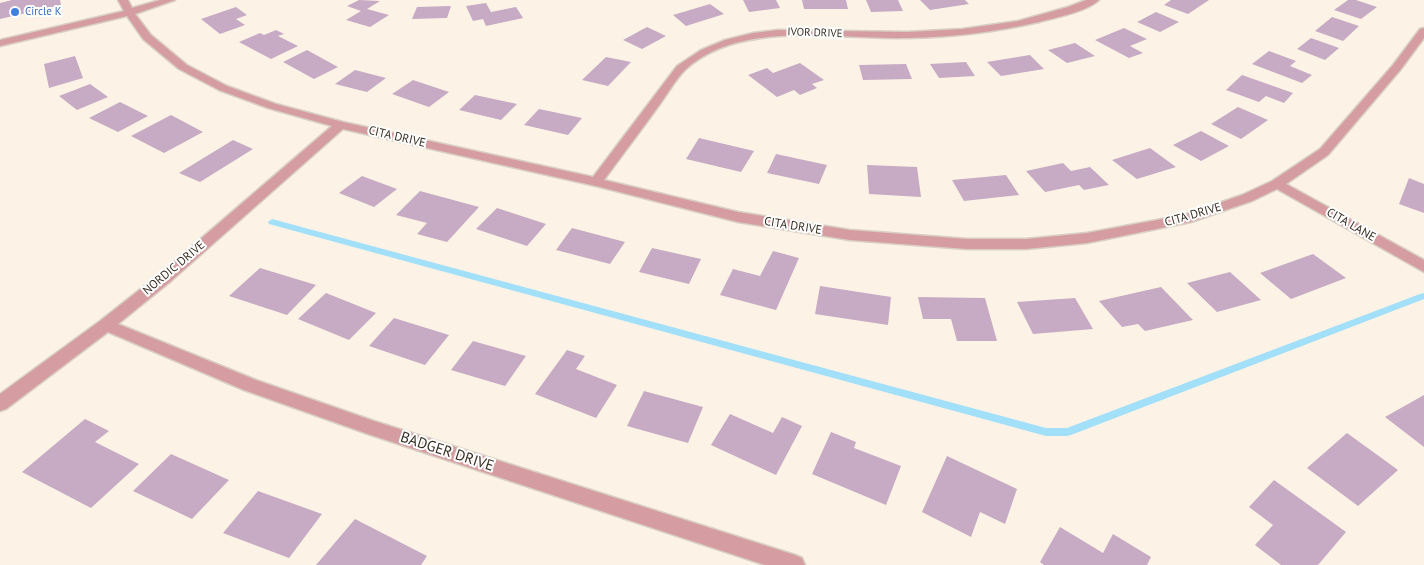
<!DOCTYPE html>
<html>
<head>
<meta charset="utf-8">
<style>
	body { margin:0 }
	canvas { display:block; background:#fcf3e6 }
</style>
</head>
<body>
<canvas width="1424" height="565"></canvas>
<script>
const c = document.querySelector('canvas').getContext('2d');
c.lineJoin = 'round';
function fillPath(path, color) {
  c.fillStyle = color;
  c.fill(path, 'evenodd');
}
function trace(path, color, width, dash) {
  c.strokeStyle = color;
  c.lineWidth = width;
  c.lineCap = dash ? 'butt' : 'round';
  c.setLineDash(dash || []);
  c.stroke(path);
}
function label(font, color, halo, rows, align = 'center') {
  c.font = font + ' "PT Sans",sans-serif';
  c.lineWidth = 4;
  c.setLineDash([]);
  c.textBaseline = 'middle';
  c.strokeStyle = halo;
  c.fillStyle = color;
  for (const [text, x, y, turn = 0] of rows) {
    c.save();
    c.translate(x, y);
    c.rotate((+turn || 0) * Math.PI / 180);
    c.textAlign = isNaN(turn) ? turn : align;
    if (halo) c.strokeText(text, 0, 0);
    c.fillText(text, 0, 0);
    c.restore();
  }
}
fillPath(new Path2D(`
	M272 219 1046 428H1067L1420 294 1424 293V299L1071 435 1067 436H1046L269 224 268 222Z`), '#a2dff9');
fillPath(new Path2D(`
	M12 0H60L61 5 0 19V3Z
	M359 0 380 1 367 9 389 15 370 27 346 20 361 11 347 6Z
	M743 0H776L780 8 749 12Z
	M802 0H846L848 9H804Z
	M866 0H898L903 11 871 12Z
	M920 0H965L969 4 930 10Z
	M1171 0H1209L1188 14 1164 5Z
	M1348 0H1356L1377 7 1361 19 1334 10Z
	M486 3 491 12 516 7 523 18 486 26 483 19 473 21 466 6Z
	M710 4 724 14 686 26 673 15Z
	M451 6 447 18 412 19 417 7Z
	M236 7 247 15 236 19 245 25 220 34 201 19Z
	M1156 12 1179 22 1160 32 1137 22Z
	M1332 17 1359 26 1343 41 1315 31Z
	M647 27 666 36 642 49 623 40Z
	M1124 28 1147 39 1130 46 1143 53 1129 58 1095 40Z
	M276 30 284 34 278 36 298 46 271 59 239 42 260 33 264 35Z
	M1311 38 1339 48 1325 60 1297 49Z
	M1075 43 1095 56 1067 63 1048 50Z
	M307 50 338 67 314 79 283 62Z
	M1269 51 1296 61 1290 66 1312 75 1302 83 1252 64Z
	M1030 55 1044 69 1001 76 987 62Z
	M75 56 83 78 49 88 44 64Z
	M606 57 631 62 608 86 582 80Z
	M966 62 975 76 939 78 930 64Z
	M800 63 824 80 812 84 817 88 800 95 794 90 777 97 748 75 767 68 773 73Z
	M906 64 912 79 863 80 859 65Z
	M355 70 386 78 367 92 335 84Z
	M1242 75 1293 93 1284 103 1266 96 1259 102 1226 90Z
	M413 80 449 92 429 107 392 94Z
	M90 84 108 97 77 110 59 96Z
	M475 95 517 104 501 120 459 110Z
	M120 102 148 116 118 132 89 118Z
	M1238 107 1268 120 1241 139 1211 124Z
	M539 109 582 118 568 135 524 125Z
	M171 115 203 132 164 153 131 136Z
	M1201 131 1229 146 1201 161 1173 145Z
	M699 138 754 151 741 172 686 159Z
	M233 140 253 149 200 182 179 173Z
	M1150 148 1176 167 1137 179 1112 160Z
	M776 154 827 165 819 184 767 173Z
	M1063 163 1071 171 1090 167 1109 185 1084 190 1079 185 1045 192 1026 171Z
	M867 165 917 167 921 197 869 194Z
	M1006 175 1019 195 964 201 952 180Z
	M362 176 397 189 374 207 339 193Z
	M1409 178 1424 184V213L1399 204Z
	M420 191 479 207 447 242 417 234 427 223 396 215Z
	M497 208 546 224 527 246 476 229Z
	M572 228 625 242 610 264 556 250Z
	M652 248 701 259 689 284 639 272Z
	M773 251 799 258 776 310 720 295 733 269 760 276Z
	M1313 254 1346 278 1291 299 1260 273Z
	M260 268 316 285 287 315 229 296Z
	M1230 272 1261 300 1217 312 1187 283Z
	M820 286 891 297 888 325 815 314Z
	M1161 287 1193 320 1145 331 1138 324 1122 327 1099 301Z
	M326 293 376 313 349 340 298 319Z
	M918 297 985 298 997 341H957L951 319H923Z
	M1075 298 1093 329 1033 334 1017 302Z
	M394 318 449 335 425 365 369 346Z
	M473 341 526 356 505 386 451 370Z
	M567 350 585 356 576 369 617 385 596 418 535 394Z
	M644 391 703 407 688 443 627 426Z
	M1424 395V447L1385 417Z
	M730 414 773 433 782 417 802 426 776 475 711 445Z
	M85 419 109 431 95 442 139 464 91 508 22 472Z
	M831 432 856 442 854 448 901 466 886 505 812 474Z
	M1347 433 1398 470 1358 506 1307 468Z
	M171 454 229 480 192 519 133 491Z
	M947 456 1017 489 1005 524 980 512 971 537 922 512Z
	M1274 480 1346 532 1318 565H1281L1255 545 1273 525 1249 507Z
	M258 491 322 514 289 558 223 533Z
	M355 519 427 556 421 565H316Z
	M1060 527 1103 553 1113 534 1151 557 1147 565H1044L1040 562Z`), '#c7aac3');
const minor = new Path2D(`
	M118 0H128L132 8 160 0H175L135 14 151 35 187 65 227 86 276 104 343 122 593 177 677 66 701 50 725 40 753 33 778 30 907 32 962 29 1018 21 1068 7 1086 0H1099C1088 11 1055 18 1039 22 996 32 952 37 908 38 839 40 740 19 685 70 676 79 668 93 660 104 642 129 623 154 604 180L738 212 850 230 967 239H1026L1087 233 1184 215 1242 195 1272 181 1320 149 1393 65 1420 29 1424 28V38L1401 69 1328 155 1286 184 1424 260V272L1277 189 1252 201 1191 222 1087 243 1026 249H967L850 240 738 222 596 186 343 129 171 281 118 324 256 380 374 421 795 555 802 558 805 565H765L368 434 244 390 108 332 6 409 0 411V394L100 321 161 273 332 126 268 108 219 90 179 69 143 39 127 16 0 46V40L124 11Z`);
trace(minor, '#d9d0c3', 3);
fillPath(minor, '#d59da2');
for (const [x, y, r, color] of [
	[15,12,5,"#3f7fe0"]
]) {
  const dot = new Path2D();
  dot.arc(x, y, r, 0, 2 * Math.PI);
  c.fillStyle = color;
  c.fill(dot);
  trace(dot, '#fff', 2);
}
label('11px', '#366cbe', '#fff', [
	["Circle K",25,12]
], 'left');
label('11px', '#382f23', '#fff', [
	["IVOR DRIVE",815,33,2]
]);
label('12px', '#382f23', '#fff', [
	["CITA DRIVE",397,137,13],
	["CITA DRIVE",1193,215,-16],
	["CITA LANE",1351,225,30],
	["CITA DRIVE",793,226,9],
	["NORDIC DRIVE",174,268,-40]
]);
label('15px', '#382f23', '#fff', [
	["BADGER DRIVE",447,452,18]
]);
</script>
</body>
</html>
